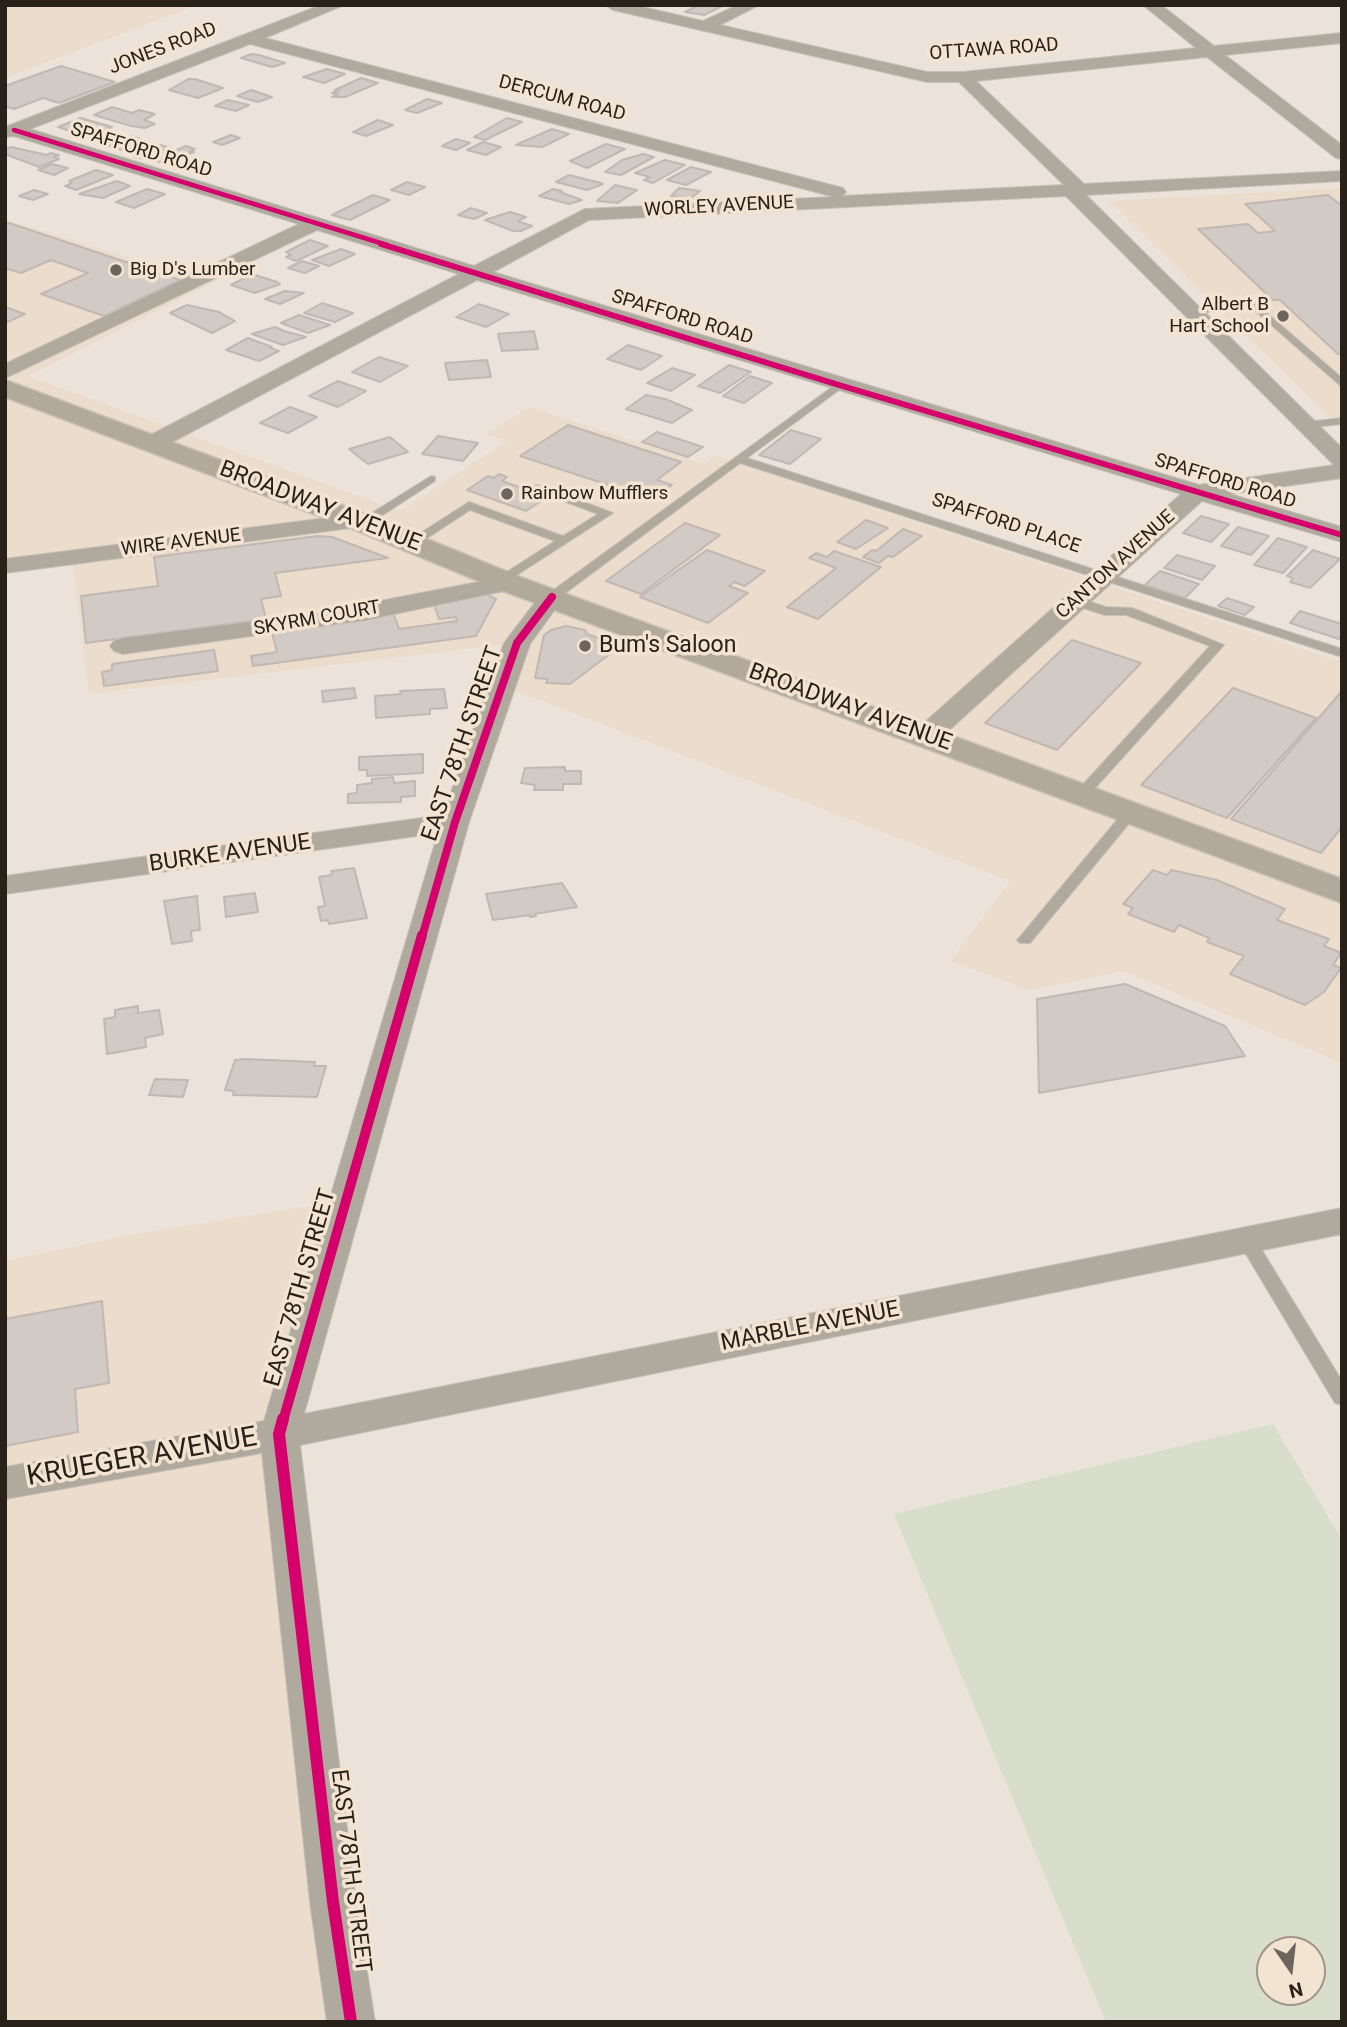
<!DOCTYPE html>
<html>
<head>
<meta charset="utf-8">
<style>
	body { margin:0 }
	#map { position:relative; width:1347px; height:2027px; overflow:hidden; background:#ebe3da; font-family:Roboto,sans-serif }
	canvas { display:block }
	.frame { position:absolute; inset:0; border:7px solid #27211a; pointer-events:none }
	.north { position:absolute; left:1256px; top:1936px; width:70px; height:70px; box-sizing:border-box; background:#f3e4d2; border:2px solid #a19688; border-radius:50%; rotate:166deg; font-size:19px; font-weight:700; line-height:28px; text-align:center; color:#27211a }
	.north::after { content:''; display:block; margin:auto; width:24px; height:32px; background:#6c655d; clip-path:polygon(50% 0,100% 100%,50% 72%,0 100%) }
</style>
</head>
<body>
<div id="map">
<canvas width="1347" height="2027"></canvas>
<div class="frame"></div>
<div class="north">N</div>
</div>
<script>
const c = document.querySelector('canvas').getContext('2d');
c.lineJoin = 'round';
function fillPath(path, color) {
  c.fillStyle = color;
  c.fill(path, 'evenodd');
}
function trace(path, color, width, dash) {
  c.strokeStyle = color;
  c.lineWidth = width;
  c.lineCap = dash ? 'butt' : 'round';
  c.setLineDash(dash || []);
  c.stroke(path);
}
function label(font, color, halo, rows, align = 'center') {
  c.font = font + ' Roboto,sans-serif';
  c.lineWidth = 7;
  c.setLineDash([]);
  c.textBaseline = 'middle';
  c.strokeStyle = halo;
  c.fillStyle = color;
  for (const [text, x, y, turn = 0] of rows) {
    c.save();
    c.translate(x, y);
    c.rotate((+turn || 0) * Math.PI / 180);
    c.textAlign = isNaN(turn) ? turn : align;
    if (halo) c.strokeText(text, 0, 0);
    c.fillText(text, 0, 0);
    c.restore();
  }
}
fillPath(new Path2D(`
	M5 5H197L5 78Z
	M1342 188V430L1109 201Z
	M5 219 185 275 194 272 219 280 28 376 400 511 507 441 487 434 529 407 705 464 715 456 1342 662V1063L1123 971 1029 990 951 961 1010 881 503 686 517 643 89 694 72 558 5 566Z
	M346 1200 279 1434 361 2022H5V1261L125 1236Z`), '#ebdccb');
fillPath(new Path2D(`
	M1273 1424 1342 1540V2022H1106L894 1514ZM1270 1950H1312V1992H1270Z`), '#d8decb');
const building = new Path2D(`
	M699 5H717L722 6 704 15 685 12Z
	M251 54 259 55 285 63 272 67 241 58Z
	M61 66 115 82 59 103 43 98 14 109 5 106V86Z
	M327 69 345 74 324 83 303 77Z
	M361 78 378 83 345 97H332L338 94 332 93 339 90H335Z
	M188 79H195L223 88 198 98 169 90Z
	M251 90 272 97 258 102 237 96Z
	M427 99 442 103 417 113 405 110Z
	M228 100 249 105 236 111 215 106Z
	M112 107 132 113 139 110 155 114 144 120 155 124 145 128 131 126 94 115Z
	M81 118 112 127 90 137 58 127Z
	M507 118 522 122 485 140 474 137Z
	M378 120 393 125 366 136 353 132Z
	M552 129 569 134 542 147 516 145Z
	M231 135 240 138 222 145 213 142Z
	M132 136 143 140 130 146 135 147 126 151 108 146Z
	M456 139 470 143 456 150 442 146Z
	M483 142 501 147 486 155 467 150Z
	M606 144 625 149 587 168 570 161Z
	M160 145 173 149 166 152 170 153 186 146 195 149 190 151 194 152 166 163 134 157Z
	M11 147 47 155 51 153 59 155 54 157 59 159 39 167 5 154V149Z
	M643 154 654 157 621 175 605 172 622 160Z
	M665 160 685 165 653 183 644 180 650 177 635 173Z
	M52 164 68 168 54 175 38 170Z
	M691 167 711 172 686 185 667 180Z
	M96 170 113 175 76 190 65 186 72 183 69 181Z
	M569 175 601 183 603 184 587 190 556 182Z
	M117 181 130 186 103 198 79 194Z
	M407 182 425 187 409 195 391 190Z
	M615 185 637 190 618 203 597 201Z
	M679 188 700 191 690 199 671 196Z
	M147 189 165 194 134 208 116 202Z
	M553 189 562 191 560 192 582 200 569 204 539 196Z
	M34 190 48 194 33 200 19 196Z
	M373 195 390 200 350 220 332 215Z
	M1328 195 1342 206V354H1338L1280 300H1273L1198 229 1248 224 1258 233 1275 231 1245 204Z
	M471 208 487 213 474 219 458 215Z
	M510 212 526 217 518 221 532 226 521 231H513L485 220Z
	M9 223 180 280 104 316 41 294 88 273 51 260 21 273 5 268V224Z
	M310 240 328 246 296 261 286 257 291 255 286 252Z
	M341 249 355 254 329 266 312 260Z
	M302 261 319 266 305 273 288 268Z
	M252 274 277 282 280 284 255 293 231 285Z
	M285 291 304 293 280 304 265 299Z
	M322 303 353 313 335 322 304 313Z
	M479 304 509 314 486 327 456 317Z
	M187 305 219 312 235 321 212 333 170 313Z
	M5 307 25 314 5 323Z
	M299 315 330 325 308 333 281 323Z
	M275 327 284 331 306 337 283 345 252 334Z
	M534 331 538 349 502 351 498 334Z
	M248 338 272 347 270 348 279 351 259 361 226 350Z
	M628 345 662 356 641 370 607 359Z
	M379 357 408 366 380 382 352 372Z
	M487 360 491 377 449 380 445 363Z
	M729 365 751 372 720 393 698 386Z
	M672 368 695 375 671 391 647 383Z
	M750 376 772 383 744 403 723 396Z
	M338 381 366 391 338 407 309 396Z
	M646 395 665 399 692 410 672 423 626 409Z
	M290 407 317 417 288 433 260 423Z
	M568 425 681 462 657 480 672 485 651 499 520 456Z
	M791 430 821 439 790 464 759 455Z
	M657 432 703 447 688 457 642 442Z
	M438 436 478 443 463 461 422 454Z
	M390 437 408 452 368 464 349 449Z
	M499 474 507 477 502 481 547 497 526 511 467 490 488 476 494 478Z
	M1201 516 1229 524 1211 542 1183 533Z
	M866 520 888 528 856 549 837 542Z
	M685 523 720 535 641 594 606 581Z
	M1238 527 1269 536 1251 555 1221 546Z
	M903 529 922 536 893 557 888 556 879 563 863 557 872 550 876 551Z
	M318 536 332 537 388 558 275 573 281 596 261 599 266 619 86 643 81 596 158 586 154 557Z
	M1278 538 1307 547 1283 573 1254 565Z
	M707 550 765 571 745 586 734 582 729 586 748 593 708 623 640 597Z
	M1313 550 1340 559 1310 588 1290 582 1293 578 1287 576Z
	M834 551 881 567 818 619 787 607 836 568 809 558 816 553 827 557Z
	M1177 555 1215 566 1202 580 1164 568Z
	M1160 571 1199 584 1185 598 1145 585Z
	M486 594 496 599 476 636 253 666 251 656 277 652 271 629 393 612 399 629 457 621 456 617 439 619 433 601Z
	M1227 598 1254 607 1245 615 1218 606Z
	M1300 611 1342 624V640L1290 623Z
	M566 626 585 630 587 634 601 639 609 638 619 647 570 684 546 683 548 679 535 678 544 635 551 630Z
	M1072 640 1141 663 1057 750 985 723Z
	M214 650 218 671 104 686 102 672 112 670V664Z
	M354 688 356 698 323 702 322 691Z
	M1233 688 1316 718 1227 818 1141 785Z
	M444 689 447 708 430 709V714L376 718 375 696 401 694 400 691Z
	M1342 691V827L1321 853 1231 819Z
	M423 754V773L367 776V770H359V757Z
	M565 767V771H581V784H563V790H534L535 785 521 783 525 768Z
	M393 777 394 783 415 781V796L401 797V802L348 803V794L357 793V785L372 783V779Z
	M354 868 367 918 329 924 328 920 321 921 318 907 325 906 319 877 332 875 331 871Z
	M1153 870 1167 875 1171 870 1217 880 1285 909 1277 920 1329 939 1324 946 1341 953 1333 965 1341 968 1324 992 1305 1005 1230 974 1244 956 1207 942 1209 938 1179 925 1174 932 1128 914 1133 908 1123 904Z
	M562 883 577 907 535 914 536 916 530 917V915L493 920 486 894Z
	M255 893 258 912 226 917 224 897Z
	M197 896 200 930 191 931 192 941 172 944 164 901Z
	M1125 984 1225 1026 1245 1056 1039 1093 1037 999Z
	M138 1006V1013L159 1010 163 1034 145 1038 146 1047 107 1054 104 1019 115 1017V1010Z
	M245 1059 315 1062 314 1066H326L317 1097 233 1095 234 1091 225 1090 235 1060Z
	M155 1079 188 1080 183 1097 149 1095Z
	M102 1301 109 1383 75 1389 78 1432 5 1446V1319Z`);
fillPath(building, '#d2cac5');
trace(building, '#c1b8b4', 2);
const lane = new Path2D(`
	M1254 302 1342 378V387L1252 308 1189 314 1184 311 1189 308Z
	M839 382 844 385 843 387 747 458 1342 649V657L740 463 556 600H548V594Z
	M1342 418V424L1306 428 1300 425 1306 422Z
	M431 476 435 477V481L366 526H358L356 523Z
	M538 485 613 513 503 584 497 580 499 577 555 541 470 510 415 546 411 547 405 543 469 502 563 536 598 514 534 490V486Z
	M1075 597 1106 607 1132 608 1224 645 1087 797H1077L1075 794 1077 791 1210 646 1126 615H1105L1071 604 1069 601Z
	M1131 808 1138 812 1136 815 1030 943H1020L1017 940 1020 937 1126 809Z
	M1246 1232 1252 1234 1342 1381V1405L1335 1403 1237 1239 1240 1234Z`);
const street = new Path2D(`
	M321 5H344L265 38 843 188 846 192 842 196 1064 185 959 82H927L613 10 605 5H634L703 21 738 5H759L720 25 927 72H963L1196 48 1143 5H1161L1214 46 1342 33V43L1225 55 1342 145V159L1336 158 1207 57 976 81 1084 184 1342 171V181L1086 195 1342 448V478L1230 494 1342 527V542L1202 501 936 742H916L912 736 916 730 1181 494 477 280 161 448H145L142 443 145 438 459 274 317 230 5 378V364L299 224 14 136 5 137V127ZM250 44 831 196 833 197 585 209 474 266 30 129ZM1066 196 1334 465 1199 485 493 272 589 220Z
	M358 514 366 516 370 521 366 526 5 573V559Z
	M509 576 518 578 521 583 518 588 366 620 123 654 114 651 110 646 114 641 123 638 318 613Z
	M552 590 561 592 564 597 530 644 469 822 304 1414 1342 1208V1234L300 1445 356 1902 375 2022H327L310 1902 262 1453 5 1499V1467L264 1421 438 833 5 894V876L443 815 504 643 543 592Z`);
const primary = new Path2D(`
	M5 380 368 515 520 577 1342 879V903L498 589 348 527 5 397Z`);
trace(lane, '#c6c0b9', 2);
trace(street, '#c6c0b9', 2);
trace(primary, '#c6c0b9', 3);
fillPath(lane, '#afa99e');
fillPath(street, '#afa99e');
fillPath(primary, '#b1a99a');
trace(new Path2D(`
	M14 130 387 245`), '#d6006c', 4.5);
trace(new Path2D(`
	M381 244 839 385 1342 535`), '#d6006c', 6);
trace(new Path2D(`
	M422 937 455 822 517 643 552 597`), '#d6006c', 8);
trace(new Path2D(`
	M283 1421 422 935`), '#d6006c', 10);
trace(new Path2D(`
	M283 1419 279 1434 333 1902 351 2022`), '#d6006c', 12);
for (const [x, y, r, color] of [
	[116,270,7,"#6c655d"],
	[1283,316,7,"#6c655d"],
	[507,494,7,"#6c655d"],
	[585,646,7,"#6c655d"]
]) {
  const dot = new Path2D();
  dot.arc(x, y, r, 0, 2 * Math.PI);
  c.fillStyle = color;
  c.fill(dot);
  trace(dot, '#f3e4d2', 2.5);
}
label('19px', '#27211a', '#f3e4d2', [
	["JONES ROAD",163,49,-21],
	["OTTAWA ROAD",994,50,-4],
	["DERCUM ROAD",562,99,15],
	["SPAFFORD ROAD",141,151,17],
	["WORLEY AVENUE",719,207,-3],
	["SPAFFORD ROAD",682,318,17],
	["SPAFFORD ROAD",1225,482,17],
	["SPAFFORD PLACE",1006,524,18],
	["WIRE AVENUE",181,543,-7],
	["CANTON AVENUE",1116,565,-42],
	["SKYRM COURT",317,619,-10]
]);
label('19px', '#27211a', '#f3e4d2', [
	["Big D's Lumber",130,270],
	["Albert B",1269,305,"right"],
	["Hart School",1269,327,"right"],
	["Rainbow Mufflers",521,494]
], 'left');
label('23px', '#27211a', '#f3e4d2', [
	["BROADWAY AVENUE",320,507,21],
	["BROADWAY AVENUE",850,708,20],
	["EAST 78TH STREET",463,744,-71],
	["BURKE AVENUE",230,854,-8],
	["EAST 78TH STREET",301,1288,-74],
	["MARBLE AVENUE",810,1327,-11],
	["EAST 78TH STREET",350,1871,83]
]);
label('23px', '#27211a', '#f3e4d2', [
	["Bum's Saloon",599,646]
], 'left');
label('28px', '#27211a', '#f3e4d2', [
	["KRUEGER AVENUE",142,1458,-10]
]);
</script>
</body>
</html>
